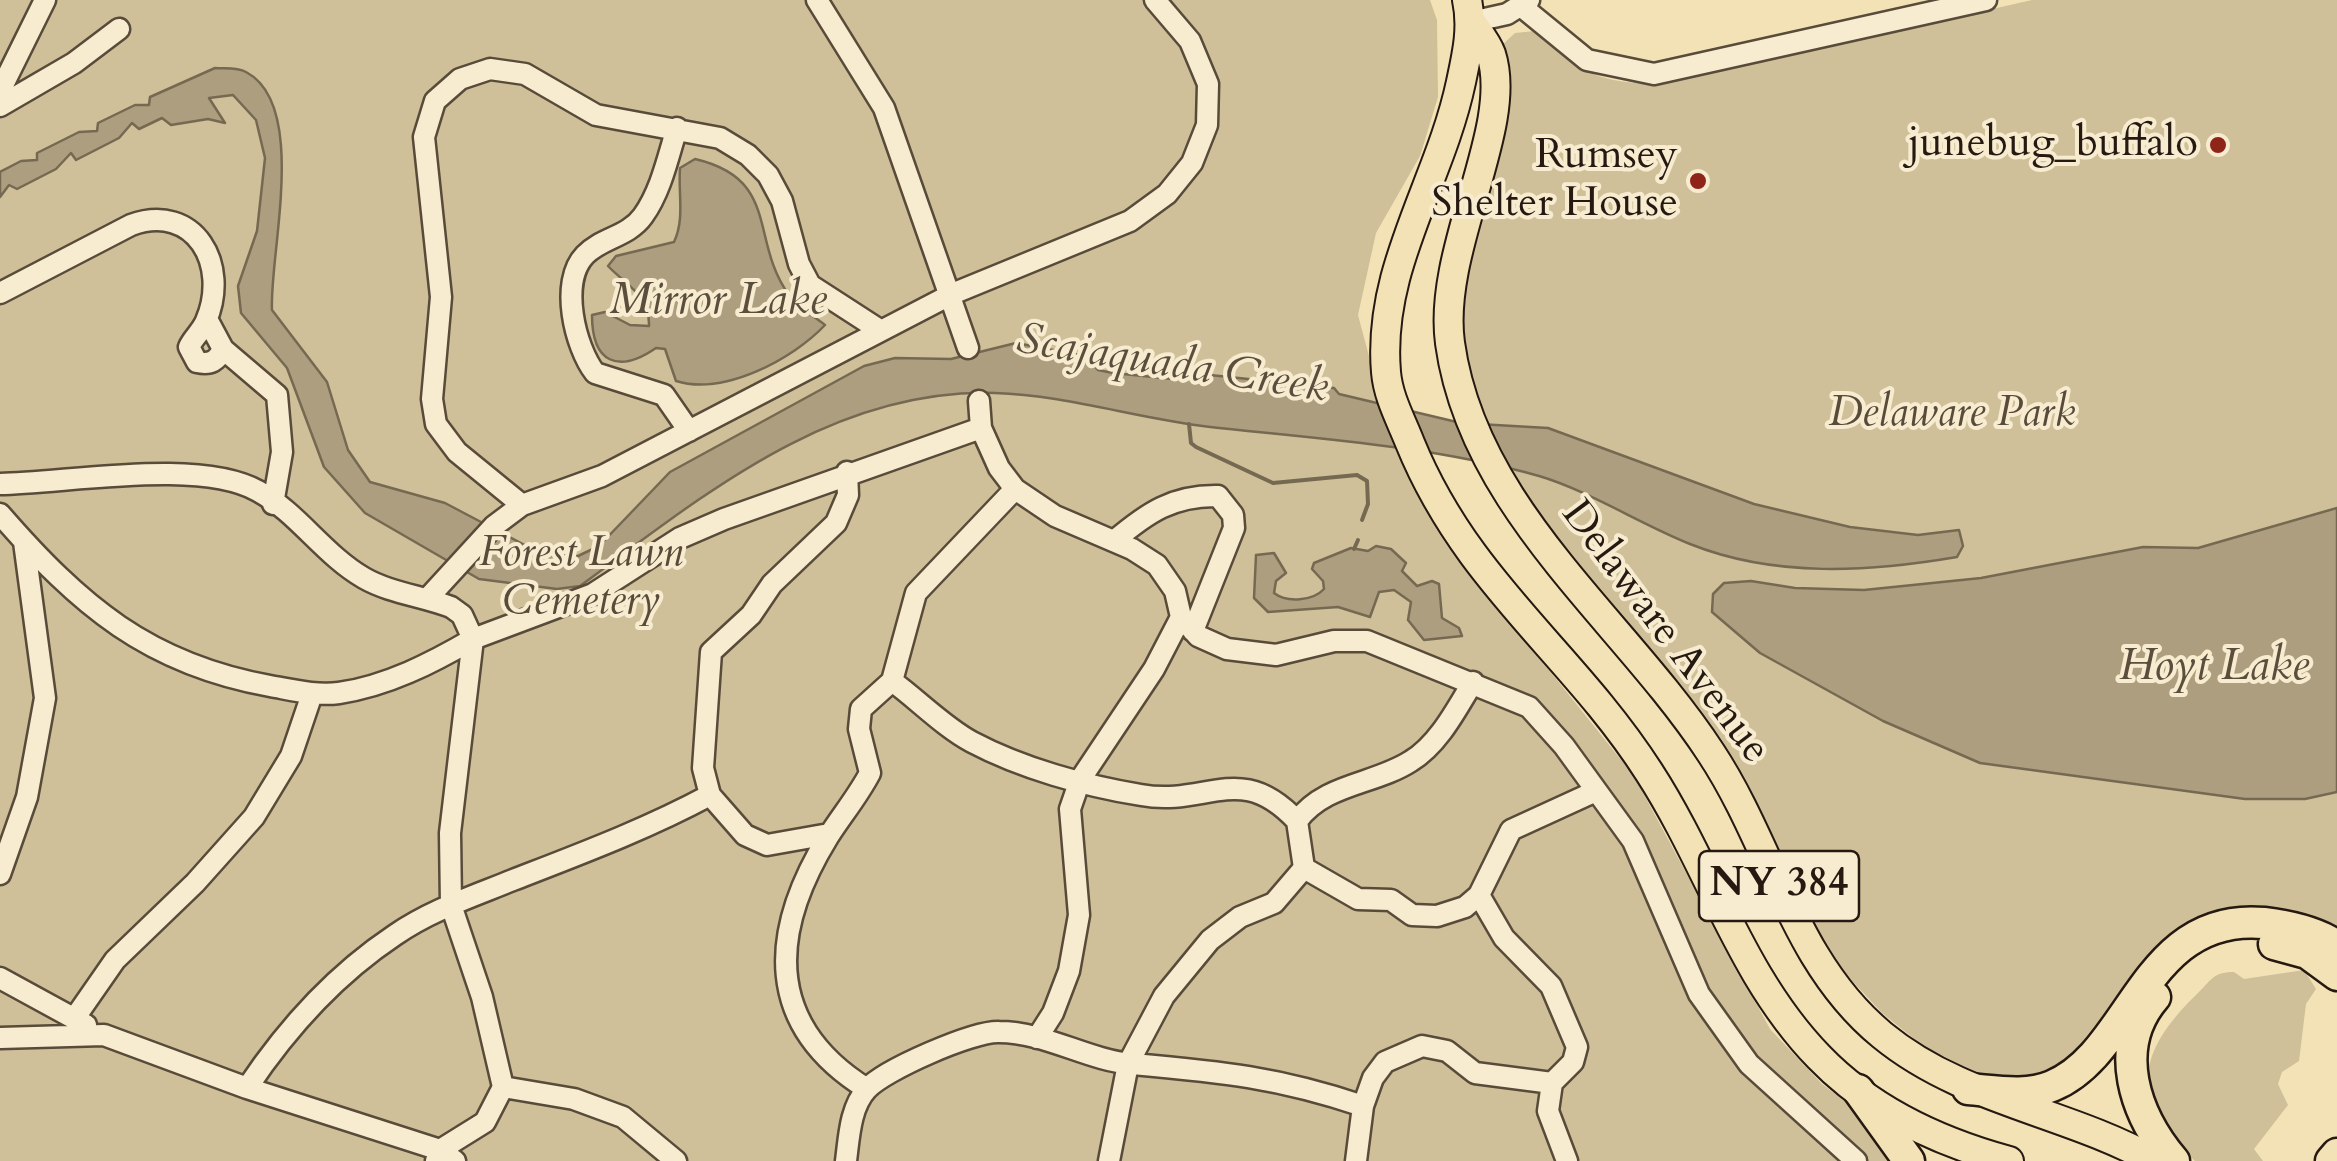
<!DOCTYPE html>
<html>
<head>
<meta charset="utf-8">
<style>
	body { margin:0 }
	canvas { display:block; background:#f2e2b6 }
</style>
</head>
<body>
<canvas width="2337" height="1161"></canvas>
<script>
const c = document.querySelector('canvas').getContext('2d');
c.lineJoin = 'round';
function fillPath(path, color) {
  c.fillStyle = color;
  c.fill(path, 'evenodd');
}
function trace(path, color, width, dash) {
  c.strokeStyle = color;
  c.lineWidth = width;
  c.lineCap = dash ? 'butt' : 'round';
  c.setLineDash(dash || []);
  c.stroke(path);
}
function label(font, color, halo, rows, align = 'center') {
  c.font = font + ' Cardo,serif';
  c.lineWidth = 8;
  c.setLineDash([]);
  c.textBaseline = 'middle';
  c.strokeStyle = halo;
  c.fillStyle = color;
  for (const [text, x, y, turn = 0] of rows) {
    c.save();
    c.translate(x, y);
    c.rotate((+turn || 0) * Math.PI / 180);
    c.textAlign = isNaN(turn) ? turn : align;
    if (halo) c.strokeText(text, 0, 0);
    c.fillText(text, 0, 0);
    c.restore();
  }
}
fillPath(new Path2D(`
	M0 0H1430L1437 20 1438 97 1420 156 1376 233 1358 315 1381 401 1403 460 1452 549 1634 776 1770 1029 1822 1084 1860 1113 1897 1161H0Z
	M2032 0H2337V942L2226 920 2067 1073 2000 1084 1923 1046 1882 1013 1844 972 1609 608 1526 499 1494 440 1467 372 1457 282 1502 45 1515 33 1535 31C1546 38 1554 48 1564 57 1592 80 1627 84 1661 84Z
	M2304 970 2316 989 2306 1004 2299 1061 2282 1072 2278 1084 2288 1105 2254 1149 2263 1161H2195C2126 1099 2138 1051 2197 994 2211 981 2212 972 2234 972L2244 979Z`), '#cfc09a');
const water = new Path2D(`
	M215 68C225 69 237 67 246 72 309 105 269 255 272 310L327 382 348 450 370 482 445 503 538 552 578 556 599 546 670 472 864 366 895 358 951 359 1016 343 1085 356 1098 370 1113 373 1173 379 1210 375 1334 388 1339 394 1461 423 1548 428 1754 504 1850 527 1918 535 1959 530 1963 546 1957 557C1869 572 1775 578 1690 544 1642 525 1587 490 1539 476 1435 447 1326 439 1219 428 1145 421 1068 395 995 393 832 388 704 495 580 586L557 589 479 579 365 513 324 467 287 368 241 313 238 286 257 231 265 158 256 120 233 95 209 98 225 123 208 119 171 125 162 118 139 129 132 123 119 138 76 160 71 153 56 169 17 189 9 185 0 197V172L21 161 37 160V153L79 132 97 131 98 123 135 105H149L150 97Z
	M695 159C781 179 749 240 789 295 797 307 814 316 825 325 793 359 724 396 676 381L665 349 656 348C618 374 592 363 592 315L605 312 630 325 649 326C650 295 627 286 608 266L616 256 674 242C685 219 678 193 680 168Z
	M2337 508V792L2305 799H2245L1980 763 1883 721 1760 653 1712 612 1713 594 1724 583 1751 581 1795 588 1864 590 1981 578 2143 547 2198 548Z
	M1376 546 1391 549 1406 563 1402 571 1417 586 1432 581 1439 584 1442 618 1459 628 1462 636 1424 640 1408 620 1411 602 1394 590 1379 592 1370 617 1338 607 1268 612 1254 598 1256 555 1274 553 1286 573 1276 581 1274 593C1287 603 1313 601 1324 589L1323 581 1312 569 1314 563 1351 548 1368 551Z`);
fillPath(water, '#ac9e7e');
trace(water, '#766952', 2.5);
trace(new Path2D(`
	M1189 424 1191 443 1196 447 1273 483 1357 475 1367 481 1368 504 1362 520
	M1354 549 1358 540`), '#766952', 4);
const minor = new Path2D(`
	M817 0 884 108 968 348
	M1521 6 1587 60 1654 74 1986 0
	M1471 22 1507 14 1529 0
	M0 91 45 0
	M0 106 74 63 119 29
	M677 128C668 157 661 191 643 216 628 237 601 238 585 255 559 282 575 347 595 373L664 395 689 431
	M0 293 131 225C195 202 230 265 206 321 202 331 193 338 189 347L197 362C211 365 217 361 223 349L207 319
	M223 349 277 395 282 452 273 504
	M979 401 981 428 999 468 1015 489 1055 516 1132 549 1157 565 1175 591 1181 617 1198 636 1227 649 1276 655 1334 641H1367L1529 707 1564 746 1633 841 1699 994 1749 1064 1856 1161
	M0 484C67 483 199 458 258 491 298 513 324 555 364 578 390 593 423 596 451 607L462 615 473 639 593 594 680 538 724 519 981 428
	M522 505 457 452 436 424 432 399 441 297 424 137 435 101 460 79 490 69 525 74 596 115 720 138 748 155 768 175 782 201 799 264 810 285 878 329
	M0 514C80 606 148 664 270 686 293 690 316 696 339 693 387 686 432 663 473 639
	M1114 541C1147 513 1173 495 1218 496L1233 515 1234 528 1193 631
	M428 598 494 526 522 505 602 476 952 294 1130 221 1167 194 1192 163 1207 125 1208 84 1190 41 1155 0
	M892 681C918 700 944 727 972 742 1021 768 1085 786 1141 795 1208 807 1240 760 1297 821
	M1473 682C1457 708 1439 744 1411 761 1374 785 1325 783 1297 821L1304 868 1358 899 1391 900 1412 915 1437 916 1465 907 1479 895 1511 830 1594 792
	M829 834 767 845 745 835 710 795 703 768 711 652 751 615 772 584 836 523 848 495 847 472
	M0 874 27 797 45 698 24 542
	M1479 895 1504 938 1551 986 1577 1047 1573 1062 1552 1083 1548 1111 1567 1161
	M0 978 86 1025
	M74 1019 115 960 195 883 254 817 291 756 312 694
	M0 1038 104 1035 247 1088 440 1150 455 1161
	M1037 1038 1053 1013 1069 971 1079 915 1070 809 1080 780 1154 669 1181 617
	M503 1087 574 1099 623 1117 676 1161
	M247 1088C287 1028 335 975 395 935 431 910 474 896 513 880 580 854 647 829 710 795
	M867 1089C764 1025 769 933 828 837 842 815 858 796 870 773L859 729 861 709 892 681 916 593 1015 489
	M436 1161 440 1150 485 1122 503 1087 482 997 451 905 450 833 473 639
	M846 1161C849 1138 850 1107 867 1089 884 1070 973 1031 999 1032 1045 1032 1087 1060 1132 1064 1221 1072 1277 1077 1363 1106
	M1109 1161 1128 1064 1164 996 1210 940 1240 917 1274 903 1304 868
	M1356 1161 1363 1106 1373 1078 1385 1062 1422 1046 1447 1051 1475 1073 1552 1083`);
const major = new Path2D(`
	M1467 0C1473 28 1467 54 1461 82 1440 182 1377 267 1386 372 1388 397 1401 420 1410 443 1467 583 1572 652 1649 772 1710 866 1740 976 1819 1057 1870 1110 1939 1142 2009 1161
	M1471 22C1478 32 1487 43 1491 54 1515 127 1437 249 1450 343 1473 510 1624 620 1711 753 1772 845 1793 962 1882 1035 1962 1101 2066 1111 2155 1161`);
const highway = new Path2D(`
	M2274 944 2307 953 2337 975
	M2155 997C2111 1048 2135 1115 2174 1161
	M1968 1089C1996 1091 2026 1097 2052 1086 2133 1053 2143 912 2264 923 2289 926 2316 932 2337 946
	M1858 1090 1909 1161
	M2331 1161 2337 1154`);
trace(minor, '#584b3a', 25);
trace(major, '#251911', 32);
trace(highway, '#251911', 35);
trace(minor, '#f7ecd0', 20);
trace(major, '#f2e2b6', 28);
trace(highway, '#f2e2b6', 30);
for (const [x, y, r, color] of [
	[2218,145,10,"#8f2418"],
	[1698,181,10,"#8f2418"]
]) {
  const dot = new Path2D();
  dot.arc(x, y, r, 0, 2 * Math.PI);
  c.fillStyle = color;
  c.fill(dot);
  trace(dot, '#f7ecd0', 4);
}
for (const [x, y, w] of [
	[1779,886,160]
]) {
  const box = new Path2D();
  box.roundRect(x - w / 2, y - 35, w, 70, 8);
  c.fillStyle = '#f7ecd0';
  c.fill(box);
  trace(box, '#251911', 2.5);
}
label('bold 40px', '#251911', null, [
	["NY 384",1779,886]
]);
label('42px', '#251911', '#f7ecd0', [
	["junebug_buffalo",2198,145],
	["Rumsey",1678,157],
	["Shelter House",1678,205]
], 'right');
label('italic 42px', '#584b3a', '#f7ecd0', [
	["Delaware Park",1952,415],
	["Forest Lawn",581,555],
	["Cemetery",581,603]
]);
label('42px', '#251911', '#f7ecd0', [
	["Delaware Avenue",1664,633,53]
]);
label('italic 45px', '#5b4e3d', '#f7ecd0', [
	["Mirror Lake",718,303],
	["Scajaquada Creek",1172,366,9],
	["Hoyt Lake",2214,669]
]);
</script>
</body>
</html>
